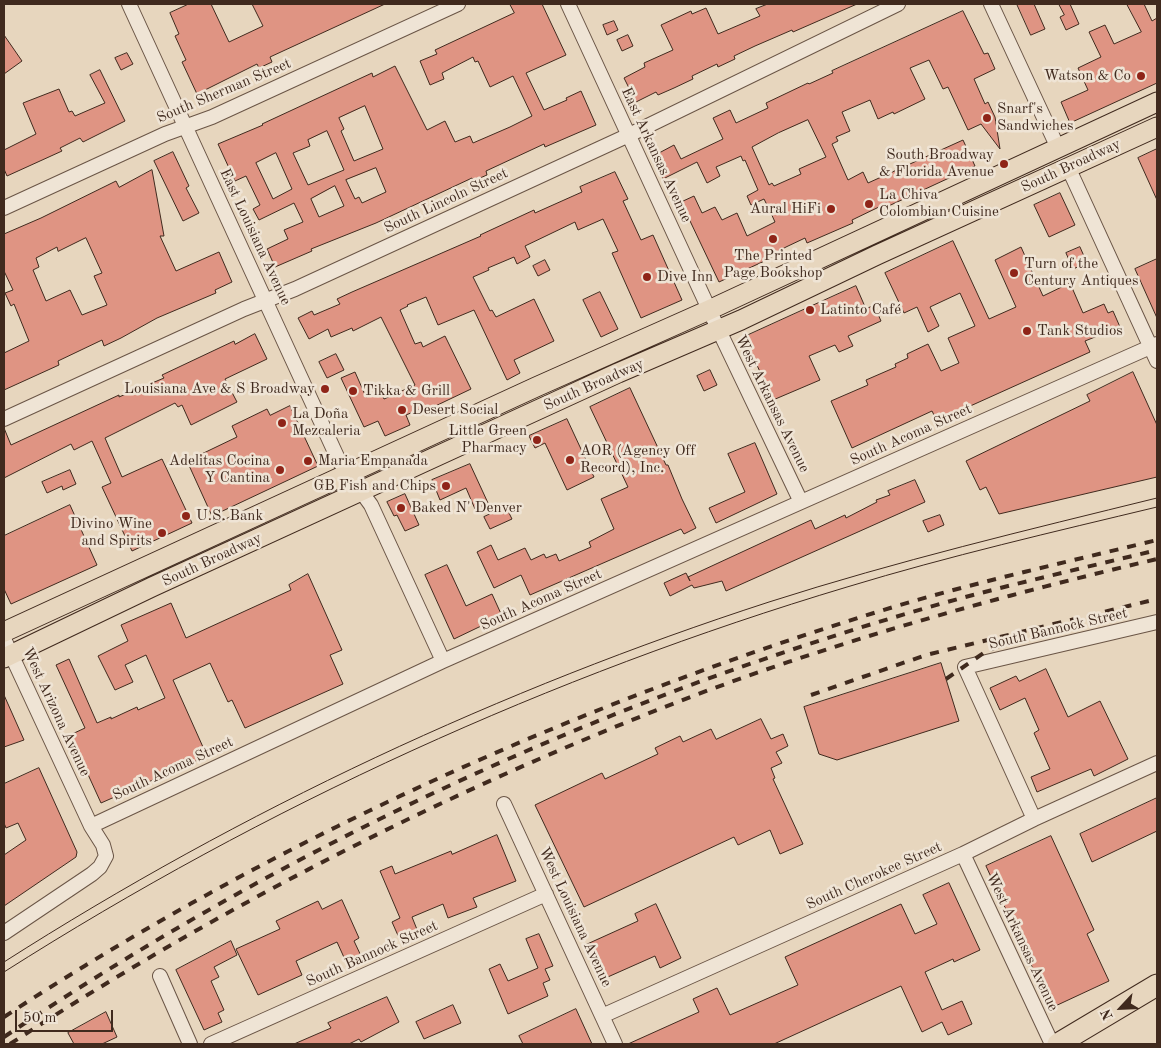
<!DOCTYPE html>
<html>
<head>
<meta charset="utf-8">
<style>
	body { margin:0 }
	#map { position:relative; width:1161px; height:1048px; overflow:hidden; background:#e7d6be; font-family:"Old Standard TT",serif }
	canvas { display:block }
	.frame { position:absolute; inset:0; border:5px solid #402a1e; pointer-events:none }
	.north { position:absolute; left:1096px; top:983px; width:50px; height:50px; -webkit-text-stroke:4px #efe4d5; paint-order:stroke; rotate:245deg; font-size:14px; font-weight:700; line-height:20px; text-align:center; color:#402a1e }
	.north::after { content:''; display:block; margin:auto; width:18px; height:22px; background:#402a1e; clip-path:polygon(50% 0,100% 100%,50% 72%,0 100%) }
	.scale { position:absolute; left:15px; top:1010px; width:98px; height:22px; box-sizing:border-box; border:2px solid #402a1e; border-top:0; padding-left:6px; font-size:15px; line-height:18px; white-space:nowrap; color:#402a1e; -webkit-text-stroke:4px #efe4d5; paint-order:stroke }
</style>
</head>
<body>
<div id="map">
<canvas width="1161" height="1048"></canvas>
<div class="frame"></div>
<div class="north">N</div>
<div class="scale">50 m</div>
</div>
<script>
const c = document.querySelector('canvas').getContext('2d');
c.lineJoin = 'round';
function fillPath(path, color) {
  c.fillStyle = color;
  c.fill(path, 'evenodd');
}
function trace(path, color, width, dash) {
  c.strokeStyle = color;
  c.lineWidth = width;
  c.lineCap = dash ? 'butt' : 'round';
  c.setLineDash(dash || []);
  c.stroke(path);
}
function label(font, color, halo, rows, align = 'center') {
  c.font = font + ' "Old Standard TT",serif';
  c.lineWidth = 5;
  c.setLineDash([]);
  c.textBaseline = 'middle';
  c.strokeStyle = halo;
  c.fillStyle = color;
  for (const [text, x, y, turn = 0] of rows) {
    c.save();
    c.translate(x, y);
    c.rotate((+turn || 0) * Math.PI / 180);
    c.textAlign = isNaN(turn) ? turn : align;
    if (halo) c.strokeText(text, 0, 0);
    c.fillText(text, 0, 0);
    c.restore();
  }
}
const building = new Path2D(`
	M189 4H211L229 42 263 26 252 4H385L270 57 272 62 259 68 257 64 197 94 182 62 186 60 175 36 179 34 170 13Z
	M510 4H542L566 55 526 73 544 110 567 100 566 98 581 91 596 125 545 147 544 144 486 171 487 175 473 181 472 178 376 223 311 249 312 251 275 267 267 249 288 239 284 230 303 222 294 203 259 220 253 209 260 205 246 176 235 181 218 144 263 125 262 124 359 79 372 73 373 77 395 66 427 130 445 121 455 142 470 136 473 143 510 127 532 116 513 76 490 87 478 61 475 62 473 57 442 73 444 79 430 85 420 61 437 54 435 50 514 13ZM365 106 383 149 354 161 341 131 344 129 339 118ZM327 131 344 170 308 185 293 153 310 146 308 140ZM276 153 292 189 273 199 256 163ZM376 168 386 192 362 203 359 197 355 199 346 180ZM335 186 344 206 319 217 311 199Z
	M768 4H857L793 32 792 30 755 46 734 56 735 59 718 67 717 64 692 76 693 79 674 88 658 95 656 92 636 102 624 78 645 67 644 63 673 50 661 25 691 11 692 14 706 8 718 34 760 16 756 9Z
	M1017 4H1034L1045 29 1031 35Z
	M1059 4H1070L1079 24 1066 30 1060 17 1064 15Z
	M1127 4H1144L1152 21 1157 18V83L1070 123 1061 102 1088 90 1078 68 1101 57 1089 32 1105 25 1114 44 1141 32Z
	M963 11 984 54 988 53 995 69 974 79 985 104 988 102 995 117 1000 149 981 124 968 130 948 87 943 89 929 60 910 68 925 99 894 114 893 112 878 119 870 100 842 112 850 131 836 137 838 141 832 144 848 180 863 172 868 183 963 140 975 166 882 209 881 206 852 220 853 223 807 243 805 238 786 247 770 256 771 258 719 282 681 202 694 196 702 213 715 207 722 220 737 213 747 236 775 222 770 211 764 199 751 205 747 196 758 190 745 160 743 161 741 156 716 167 720 176 707 183 697 162 663 179 659 170 666 167 659 153 674 145 681 159 723 139 713 118 730 110 736 123 768 108 766 103 808 83 809 84 833 73 832 71ZM808 120 826 157 799 169 801 174 774 186 772 183 769 185 752 147 778 133Z
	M614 21 618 30 607 35 603 25Z
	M4 35 22 61 4 74Z
	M628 35 633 46 622 51 617 40Z
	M127 53 133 64 121 70 115 58Z
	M100 70 125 121 83 142 80 138 60 148 62 151 7 176 4 169V150L36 134 23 103 59 89 69 112 72 111 75 116 105 103 90 75Z
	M1157 149V200L1138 158Z
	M173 152 189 186 186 188 199 213 183 221 154 161Z
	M152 170 164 236H160L176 271 219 252 232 282 215 290 216 293 157 318 121 338 104 346 102 340 58 361 59 365 4 390V353L29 341 14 304 11 306 5 293 13 290 4 271V234L41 218 116 181 119 187ZM86 238 102 273 94 276 107 305 82 315 70 290 46 301 33 270 39 267 36 258 57 247 58 251Z
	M615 172 628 199 623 201 641 240 653 235 682 300 641 318 612 253 618 251 603 219 578 230 575 222 525 246 530 257 517 264 514 257 488 268 489 270 473 277 490 311 492 310 496 317 534 299 554 341 514 360 520 373 507 380 474 310 438 325 426 297 407 305 408 306 400 310 415 344 421 342 423 347 445 336 471 389 427 410 425 407 406 415 410 425 385 436 378 421 364 427 341 378 355 372 366 397 380 391 384 399 415 385 381 317 353 331 352 328 331 337 328 329 309 339 298 318 312 311 314 315 340 304 337 299 352 292 481 236 480 235 534 210 535 213 582 192 580 187Z
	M1060 193 1075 225 1049 237 1034 205Z
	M953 241 989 319 1016 307 995 260 1021 247 1043 296 1070 283 1083 313 1104 304 1108 313 1113 311 1120 327 1085 341 1090 352 937 421 932 411 852 448 831 401 868 385 866 380 896 367 895 364 908 358 907 354 928 344 941 371 959 363 948 338 975 326 960 293 930 307 939 326 928 332 917 307 904 313 885 273Z
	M1080 247 1087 263 1073 269 1066 253Z
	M1157 259V318L1135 269Z
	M545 260 550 270 538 276 533 266Z
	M856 286 866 309 874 305 881 321 848 336 853 346 839 352 835 345 809 356 820 380 773 400 744 337Z
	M600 292 618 329 601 337 583 300Z
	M255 334 267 359 225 379 237 402 191 425 182 405 178 407 175 403 105 438 122 477 162 459 192 523 132 551 102 487 111 483 92 441 74 450 71 444 4 478V428L11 445 119 395V397L164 378 162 375 234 341 235 344Z
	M336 354 344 370 327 378 319 362Z
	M710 370 717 385 704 391 697 376Z
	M1133 372 1157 425V477L999 514 986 487 980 490 966 461 1090 401 1087 395Z
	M630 388 666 465H668L682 499 696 528 684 534 681 529 530 595 521 575 494 588 477 552 491 545 498 560 525 548 531 560 544 554 546 558 556 554 559 561 591 547 589 542 614 529 601 499 628 487 590 407Z
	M290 406 318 466 212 516 187 461 237 437 232 426 267 409 270 415Z
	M567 419 594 477 567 490 545 443 535 448 529 436Z
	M755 443 777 494 716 523 709 508 745 492 728 454Z
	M470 464 488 503 475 509 466 488 440 500 432 480Z
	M70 470 76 484 63 490 62 486 47 493 42 482Z
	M915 480 925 502 726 591 722 581 694 588 692 585 670 596 664 583 686 573 690 581 688 577 811 520 815 529 845 515 846 518 877 502 876 500 890 495 888 491Z
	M405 494 419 525 405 531 397 515 394 516 387 502Z
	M70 505 97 565 11 604 4 589V536Z
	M506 507 512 519 490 529 484 517Z
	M940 515 944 525 928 532 923 521Z
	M447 565 466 606 492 594 502 616 454 639 425 575Z
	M308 574 342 650 330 655 343 684 245 728 232 700 228 702 210 663 173 680 207 756 101 803 70 735 85 728 56 665 69 659 97 723 111 717V719L137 707 138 710 165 698 146 655 125 665 133 682 115 690 98 656 128 641 121 625 171 603 186 638 291 590 289 585Z
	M941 663 959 721 837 760 819 754 804 707Z
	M1046 669 1068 717 1100 701 1128 759 1094 776 1091 769 1037 792 1031 777 1050 769 1034 733 1039 730 1025 698 1000 710 990 688 1016 676 1019 681Z
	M4 695 24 740 4 747Z
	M761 719 771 739 783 734 788 746 776 752 782 763 771 768 775 778 773 779 803 844 780 854 770 830 738 845 734 837 584 907 535 805 602 773 605 779 658 754 655 748 680 736 683 742 711 729 716 739Z
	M39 768 77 852 76 857 4 906V855L26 840 18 823 6 828 4 823V784Z
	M1157 798V831L1092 862 1080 834Z
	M497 835 516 881 473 898 477 907 448 918 443 904 412 917 418 932 400 940 392 922 400 918 380 871 392 866 395 874 451 851 452 854Z
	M1051 836 1094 930 1087 934 1109 981 1051 1008 986 866Z
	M949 883 980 950 954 962 953 959 925 972 942 1010 962 1001 972 1024 948 1035 942 1022 922 1032 901 986 774 1044H628L699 1012 693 999 717 988 730 1015 798 985 785 957 901 904 915 934 937 924 923 895Z
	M342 900 359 938 354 941 362 958 347 964 337 942 296 961 302 975 258 995 236 949 280 929 276 921 318 901 322 909Z
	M656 904 681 958 660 968 655 956 601 980 585 945 638 921 635 914Z
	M539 934 553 966 545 969 550 980 543 983 548 996 508 1014 489 969 500 964 508 981 538 968 526 939Z
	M231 941 237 955 214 967 219 977 211 981 224 1010 218 1013 222 1022 204 1030 176 970Z
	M387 997 399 1022 376 1034 361 1042 359 1039 349 1044H294L331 1028 328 1023Z
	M453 1005 461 1023 424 1039 416 1022Z
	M576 1009 592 1044H523L519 1036Z
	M106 1012 117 1037 102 1044H74L68 1033Z`);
fillPath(building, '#df9483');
trace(building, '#402a1e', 1);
const minor = new Path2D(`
	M129 4 339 461 371 505 443 661
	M568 4 714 320 801 502
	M991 4 1058 148
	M1068 167 1157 361
	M4 208 165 134 212 117 458 4
	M4 419 244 309 295 289 629 135 898 4
	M4 639 91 826 103 845 106 856 100 867 92 874 4 933
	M504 804 615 1044
	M1034 819 965 667 1157 622
	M91 826 443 661 1157 344
	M963 854 1052 1044
	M160 976 190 1044
	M602 1016 963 854 1034 819 1157 763
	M211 1044 546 894`);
const major = new Path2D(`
	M4 632 536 387 709 310 1157 102
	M4 658 152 587 618 373 741 320 877 255 1157 127`);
const highway = new Path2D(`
	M1058 1044 1157 985`);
trace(minor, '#6a5546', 16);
trace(major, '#402a1e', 21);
trace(highway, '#402a1e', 23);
trace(minor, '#efe4d5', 14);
trace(major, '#e7d6be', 19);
trace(highway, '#e7d6be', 21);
trace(new Path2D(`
	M4 962C242 810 501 689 769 602 897 561 1027 530 1157 498
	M4 972C265 806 550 676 847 587 949 556 1053 532 1157 507`), '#402a1e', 1);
trace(new Path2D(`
	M946 679 985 652 1023 636
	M811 695 926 655 1157 599
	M4 1017C280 836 585 700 900 605 985 580 1071 561 1157 540
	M4 1037C224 889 458 770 707 679 794 648 883 619 973 595 1034 579 1096 565 1157 550
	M10 1044C225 904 453 788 693 696 844 639 1000 596 1157 559`), '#402a1e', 4, [9, 9]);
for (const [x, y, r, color] of [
	[1141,76,5,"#8f2418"],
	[987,118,5,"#8f2418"],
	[1004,164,5,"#8f2418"],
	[869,204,5,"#8f2418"],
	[831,209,5,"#8f2418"],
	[773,239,5,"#8f2418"],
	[1014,273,5,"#8f2418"],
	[647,277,5,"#8f2418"],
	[810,310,5,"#8f2418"],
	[1027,331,5,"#8f2418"],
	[325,389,5,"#8f2418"],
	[353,391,5,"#8f2418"],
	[402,410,5,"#8f2418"],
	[282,423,5,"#8f2418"],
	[537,440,5,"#8f2418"],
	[570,460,5,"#8f2418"],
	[308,461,5,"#8f2418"],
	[280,470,5,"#8f2418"],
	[446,486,5,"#8f2418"],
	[401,508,5,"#8f2418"],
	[186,516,5,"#8f2418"],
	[162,533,5,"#8f2418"]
]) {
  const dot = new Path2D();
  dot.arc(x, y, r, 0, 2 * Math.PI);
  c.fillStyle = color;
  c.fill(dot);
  trace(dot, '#efe4d5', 2);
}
label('15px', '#402a1e', '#efe4d5', [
	["Watson & Co",1131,76,"right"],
	["Snarf's",997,109],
	["Sandwiches",997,126],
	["South Broadway",994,155,"right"],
	["& Florida Avenue",994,172,"right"],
	["La Chiva",879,195],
	["Colombian Cuisine",879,212],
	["Aural HiFi",821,209,"right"],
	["The Printed",773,256,"center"],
	["Page Bookshop",773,273,"center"],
	["Turn of the",1024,264],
	["Century Antiques",1024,281],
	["Dive Inn",657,277],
	["Latinto Café",820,310],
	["Tank Studios",1037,331],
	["Louisiana Ave & S Broadway",315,389,"right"],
	["Tikka & Grill",363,391],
	["Desert Social",412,410],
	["La Doña",292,414],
	["Mezcaleria",292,431],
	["Little Green",527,431,"right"],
	["Pharmacy",527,448,"right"],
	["AOR (Agency Off",580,451],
	["Record), Inc.",580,468],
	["Adelitas Cocina",270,461,"right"],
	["Y Cantina",270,478,"right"],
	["Maria Empanada",318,461],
	["GB Fish and Chips",436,486,"right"],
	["Baked N' Denver",411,508],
	["U.S. Bank",196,516],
	["Divino Wine",152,524,"right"],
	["and Spirits",152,541,"right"]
], 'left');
label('15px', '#402a1e', '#efe4d5', [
	["South Sherman Street",224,91,-23],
	["East Arkansas Avenue",656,155,65],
	["South Broadway",1071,166,-25],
	["South Lincoln Street",446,201,-25],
	["East Louisiana Avenue",255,237,65],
	["South Broadway",594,385,-24],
	["West Arkansas Avenue",772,404,64],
	["South Acoma Street",911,435,-24],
	["South Broadway",212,560,-25],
	["South Acoma Street",541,600,-24],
	["South Bannock Street",1058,629,-13],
	["West Arizona Avenue",56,712,65],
	["South Acoma Street",173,769,-25],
	["South Cherokee Street",874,876,-24],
	["West Louisiana Avenue",575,917,65],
	["West Arkansas Avenue",1022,942,65],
	["South Bannock Street",372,954,-24]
]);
</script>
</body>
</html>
